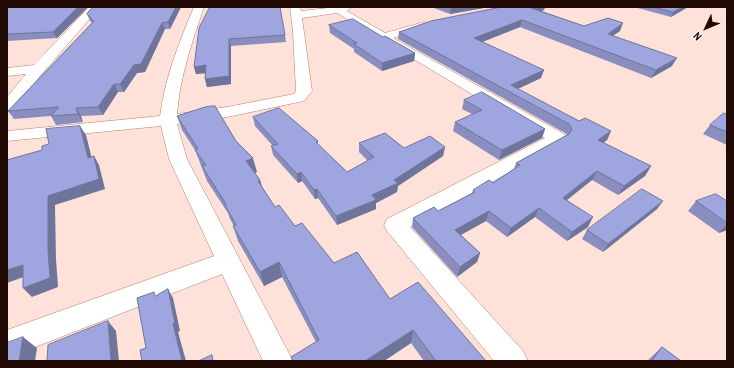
<!DOCTYPE html>
<html>
<head>
<meta charset="utf-8">
<style>
	body { margin:0 }
	#map { position:relative; width:734px; height:368px; overflow:hidden; background:#fee2d9; font-family:"Archivo Narrow",sans-serif }
	canvas { display:block }
	.frame { position:absolute; inset:0; border:8px solid #210a04; pointer-events:none }
	.north { position:absolute; left:686px; top:8px; width:40px; height:40px; -webkit-text-stroke:3px #f6f6f6; paint-order:stroke; rotate:226deg; font-size:11px; font-weight:700; line-height:16px; text-align:center; color:#210a04 }
	.north::after { content:''; display:block; margin:auto; width:14px; height:18px; background:#210a04; clip-path:polygon(50% 0,100% 100%,50% 72%,0 100%) }
</style>
</head>
<body>
<div id="map">
<canvas width="734" height="368"></canvas>
<div class="frame"></div>
<div class="north">N</div>
</div>
<script>
const c = document.querySelector('canvas').getContext('2d');
c.lineJoin = 'round';
function trace(path, color, width, dash) {
  c.strokeStyle = color;
  c.lineWidth = width;
  c.lineCap = dash ? 'butt' : 'round';
  c.setLineDash(dash || []);
  c.stroke(path);
}
function fillPath(path, color) {
  c.fillStyle = color;
  c.fill(path, 'evenodd');
}
const street = new Path2D(`
	M89 7H100L40 76 13 110 7 112V97L26 74 7 76V68L34 65Z
	M194 7H204C192 42 180 77 177 114L227 107 294 94 296 91 293 32 290 7H300L301 11 337 7H352L347 11 385 33 424 22 428 23 430 25 428 27 393 38 564 134 567 138 564 142 410 227 523 351 528 361H494L387 231 384 225 387 219 545 138 337 13 302 18 312 91 304 101 227 117 177 124 187 159 293 361H263L222 274 7 358V330L214 256 169 159 161 126 7 141V131L160 116C165 78 179 42 194 7Z`);
trace(street, '#ba7d68', 1);
fillPath(street, '#fff');
fillPath(new Path2D(`
	M7 7H88L57 38 7 41Z
	M93 7H181L170 29H165L145 72 137 73 124 92H118L103 115 81 116 83 122 56 125 51 116 14 119 8 111 92 23 90 21 87 14Z
	M210 7 285 35 286 42 231 46V84L207 87 205 79V73L196 74 194 67Z
	M431 7H500L484 8 450 14Z
	M502 7H545L544 10 541 11 584 26 620 31 613 36 672 66 651 78 520 27 482 42 541 78 518 89 579 121 611 131 607 140 603 143 651 166 645 176 618 195 592 180 567 200 588 227 567 241 535 217 507 237 486 221 461 235 480 253 477 262 457 277 412 227 413 218 438 211 472 194 473 190 493 183 514 169 516 163 567 135 565 133 398 39 399 32Z
	M634 7H688L671 17Z
	M329 25 383 37 415 53 414 61 382 71 354 52V49L330 33Z
	M464 100 545 129 542 138 499 160 453 131 455 122 472 114 462 109Z
	M727 115V145L703 134 710 125Z
	M177 116 236 141 257 172 255 173 260 180 262 187 275 207 334 263 486 361H424L411 343 384 361H292L291 357 316 342 282 277 264 286 238 241 233 226H234L230 219 228 213 207 181 195 150 182 130Z
	M253 117 318 141V145L347 172 368 161 359 152V143L404 148 445 147 443 156 398 186 397 192 376 203V209L337 225 318 198 315 199 302 181 298 183 273 155 271 146H273L255 126Z
	M663 201 657 209 603 252 582 239 587 230Z
	M696 201H727V230L719 233 688 211Z
	M662 347 681 361H647Z`), '#898ebf');
fillPath(new Path2D(`
	M78 7H88L57 38 53 32Z
	M176 7H181L170 29 168 22Z
	M451 7H484V8L450 14Z
	M534 7H545L544 10 529 15 531 8Z
	M683 7H688L671 17 673 12Z
	M522 20 520 27 472 46 474 38Z
	M162 23 165 29 145 72 137 73 124 92 120 84Z
	M623 23 620 31 604 41 608 34Z
	M229 39 231 46V84L207 87 205 79Z
	M415 53 414 61 382 71V63Z
	M677 58 672 66 651 78 656 70Z
	M206 65 208 73 196 74 194 67Z
	M544 70 541 78 511 92V85Z
	M114 84 118 92 103 115 98 107Z
	M76 108 81 116 83 122 78 114Z
	M80 126 86 135 94 167 88 158Z
	M545 129 542 138 499 160 502 150Z
	M611 131 607 140 594 149 598 140Z
	M445 147 443 156 398 186 397 192 376 203V209L337 225 336 216 372 195 394 180Z
	M94 156 99 165 105 189 55 205 56 259 58 287 32 297 23 288 48 250V196Z
	M253 158 257 172 250 175 246 161Z
	M651 166 645 176 618 195 624 186Z
	M597 171 592 180 558 207 563 198Z
	M301 172 302 181 298 183 297 174Z
	M260 180 264 194 258 181Z
	M317 189 318 198 315 199 314 190Z
	M663 201 657 209 603 252 608 244Z
	M539 208 535 217 507 237 511 228Z
	M489 211 486 221 453 239 455 230Z
	M593 217 588 227 567 241 572 232Z
	M727 224V230L719 233Z
	M480 253 477 262 457 277 460 267Z
	M279 262 282 277 264 286 260 272Z
	M23 265 32 274 7 283V270Z
	M168 289 173 298 180 331 178 332 186 361H182L173 324Z
	M108 321 116 331 119 361H111Z
	M413 330 411 343 384 361H365Z
	M23 337 37 348 35 361H19Z`), '#6f749b');
const building = new Path2D(`
	M7 7H78L53 32 7 34Z
	M93 7H176L168 22 162 23 141 64 134 65 120 84H114L98 107 76 108 78 114 51 116 59 107 8 111 94 21 87 14Z
	M210 7H280L285 35 229 39V76L205 79 206 65 194 67 199 28Z
	M502 7H534L531 8 584 26 608 18 623 23 608 34 677 58 656 70 522 20 474 38 544 70 511 85 579 121 585 118 611 131 598 140 651 166 624 186 597 171 563 198 593 217 572 232 539 208 511 228 489 211 455 230 480 253 460 267 413 218 434 207 438 211 475 192 473 190 489 180 493 183 520 165 516 163 569 134 572 129 569 124 399 32 431 21Z
	M654 7H683L673 12Z
	M353 19 383 37 385 36 415 53 382 63 354 44 357 43 329 25Z
	M482 92 545 129 502 150 455 122 482 110 464 100Z
	M215 106 236 141 253 158 246 161 260 180 258 181 275 207 279 205 295 226 302 223 334 263 357 252 390 299 418 282 486 361H436L413 330 365 361H293L291 357 319 340 279 262 260 272 233 226 236 225 225 205 226 204 202 166 206 165 195 150 198 149 177 116 205 107Z
	M279 108 318 141 316 142 347 172 374 157 359 143 385 133 404 148 430 136 445 147 394 180 398 183 372 195 376 200 336 216 317 189 314 190 301 172 297 174 271 146 278 144 253 117Z
	M724 113 727 115V132L710 125Z
	M80 126 88 158 94 156 99 179 48 196V250L50 278 23 288V265L7 270V160L42 150V146L49 144 46 129Z
	M642 189 663 201 608 244 587 230Z
	M716 194 727 201V223L696 201Z
	M168 289 175 323 173 324 182 361H142L140 350 146 348 137 298 154 292 155 296Z
	M108 321 111 361H47L48 345Z
	M23 337 19 361H7V343Z
	M662 347 681 361H652Z
	M212 355 213 361H199Z`);
fillPath(building, '#9fa5de');
trace(building, '#6f749b', 1);
</script>
</body>
</html>
